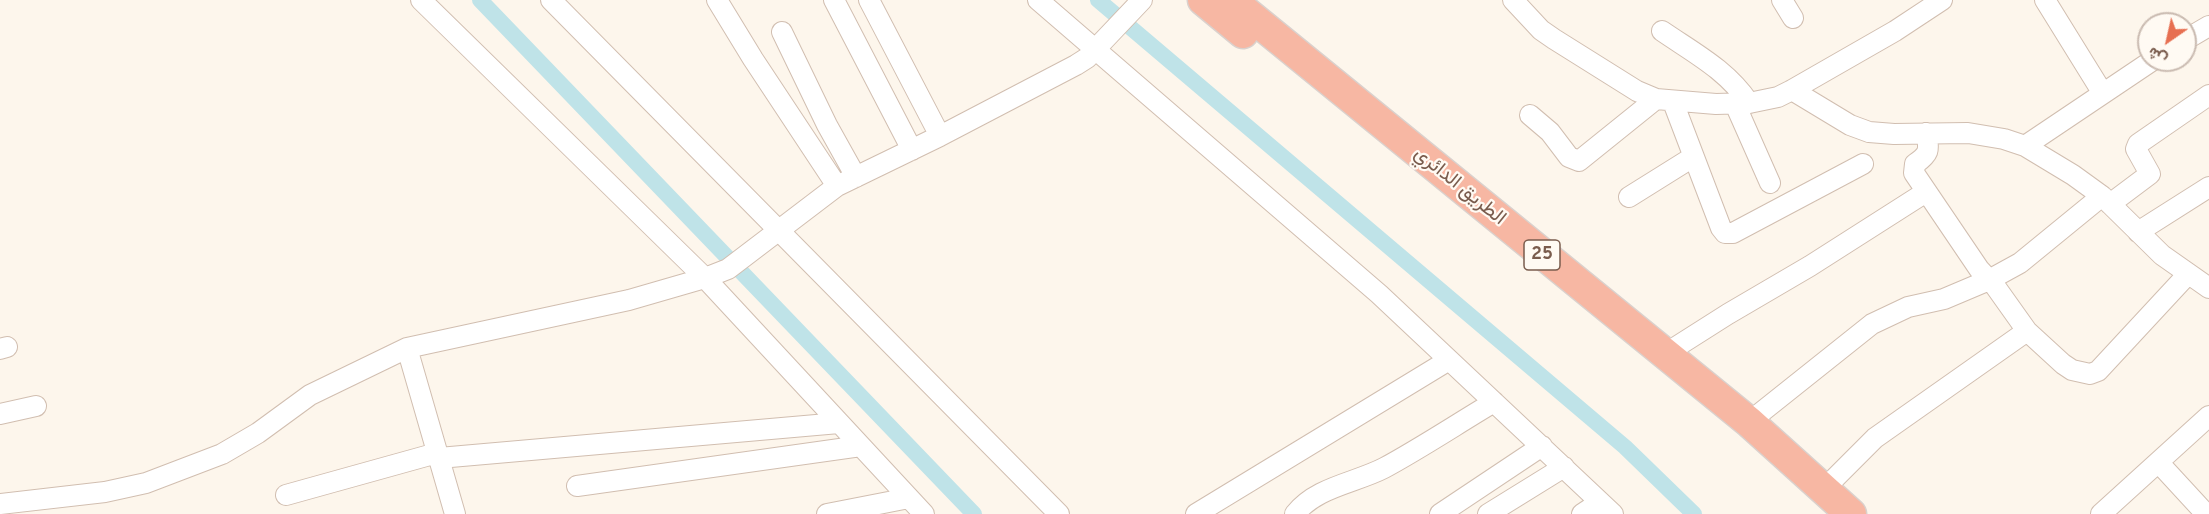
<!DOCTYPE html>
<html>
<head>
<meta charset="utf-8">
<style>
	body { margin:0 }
	#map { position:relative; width:2209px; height:514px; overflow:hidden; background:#fdf6ec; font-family:Overpass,Vazirmatn,sans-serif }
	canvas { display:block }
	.north { position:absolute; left:2137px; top:12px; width:60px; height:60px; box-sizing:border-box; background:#fffaf3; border:2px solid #cabbb1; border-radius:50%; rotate:214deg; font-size:16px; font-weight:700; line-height:24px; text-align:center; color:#7a5c4d }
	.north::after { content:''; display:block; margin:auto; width:21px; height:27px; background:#e76f51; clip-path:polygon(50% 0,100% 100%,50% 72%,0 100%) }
</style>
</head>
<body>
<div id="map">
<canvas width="2209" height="514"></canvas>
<div class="north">ش</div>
</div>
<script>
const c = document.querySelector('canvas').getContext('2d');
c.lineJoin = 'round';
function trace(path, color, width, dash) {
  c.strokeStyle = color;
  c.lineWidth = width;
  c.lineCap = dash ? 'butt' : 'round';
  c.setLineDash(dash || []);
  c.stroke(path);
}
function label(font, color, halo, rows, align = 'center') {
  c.font = font + ' Overpass,Vazirmatn,sans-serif';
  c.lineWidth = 4.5;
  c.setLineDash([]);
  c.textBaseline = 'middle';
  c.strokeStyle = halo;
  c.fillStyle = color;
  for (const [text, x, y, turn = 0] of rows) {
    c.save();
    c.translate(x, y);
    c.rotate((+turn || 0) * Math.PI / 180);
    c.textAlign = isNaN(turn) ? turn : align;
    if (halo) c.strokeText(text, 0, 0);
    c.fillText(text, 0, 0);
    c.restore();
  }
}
trace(new Path2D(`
	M480 0 974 514
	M1098 0 1625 447 1694 514`), '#bfe3e8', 16);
const minor = new Path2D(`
	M421 0 705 278 924 514
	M551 0 1059 514
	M717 0 753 59 837 186
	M834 0 912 150
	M869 0 940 136
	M1038 0 1379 294 1613 514
	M1513 0 1541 30 1554 39 1637 91 1656 99 1716 104 1749 103 1778 97 1792 90 1895 31 1942 0
	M1782 0 1793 18
	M2045 0 2102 92
	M1662 31C1694 53 1727 70 1749 103
	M782 32 827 125 856 177
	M2185 40 2209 26
	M1792 90 1850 125 1869 132 1894 134 1968 133 2004 139 2025 146 2073 175 2102 196 2162 255 2209 288
	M1673 102 1721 228 1725 233H1733L1863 164
	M1735 104 1770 183
	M1530 115 1550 132 1569 157 1579 161 1656 99
	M1926 133C1930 151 1929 154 1915 164L1914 173 1979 269 1995 286 2027 331 2063 364 2072 370 2090 374 2098 371 2188 274
	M2025 146 2153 60
	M1629 197 1693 157
	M2110 204 2150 174 2136 149 2138 144 2209 95
	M2138 232 2209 187
	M407 348 455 514
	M0 349 7 347
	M1665 354 1728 314 1810 266 1926 192
	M0 414 36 406
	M1749 422 1872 324 1908 307 1944 299 1989 280 2020 263 2102 196
	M439 458 839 423
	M2159 463 2206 514
	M577 486 861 446
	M1824 489 1875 438 2027 331
	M286 495 437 453
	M0 504 105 492 146 483 222 454 258 433 310 395 407 348 629 300 705 278 728 269 837 186 940 136 1076 65 1087 58 1142 0
	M827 514 909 498
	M1196 514 1449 360
	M1295 514C1316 487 1355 483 1384 468 1421 448 1457 424 1494 402
	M1440 514 1542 446
	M1488 514 1564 467
	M1582 514 1600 502
	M2101 514 2209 416`);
const highway = new Path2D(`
	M1203 0 1243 33
	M1231 0 1749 422 1851 514`);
trace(minor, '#d1beb0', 22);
trace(highway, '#dad1cd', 33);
trace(minor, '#fff', 20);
trace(highway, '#f7b7a3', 30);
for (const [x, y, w] of [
	[1542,255,36]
]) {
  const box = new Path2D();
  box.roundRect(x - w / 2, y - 15, w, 30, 4.5);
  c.fillStyle = '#fffaf3';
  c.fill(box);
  trace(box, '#7a5c4d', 1.5);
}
label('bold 18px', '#7a5c4d', null, [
	["25",1542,255]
]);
label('20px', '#7a5c4d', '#fffaf3', [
	["الطريق الدائري",1459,187,39]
]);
</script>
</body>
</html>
